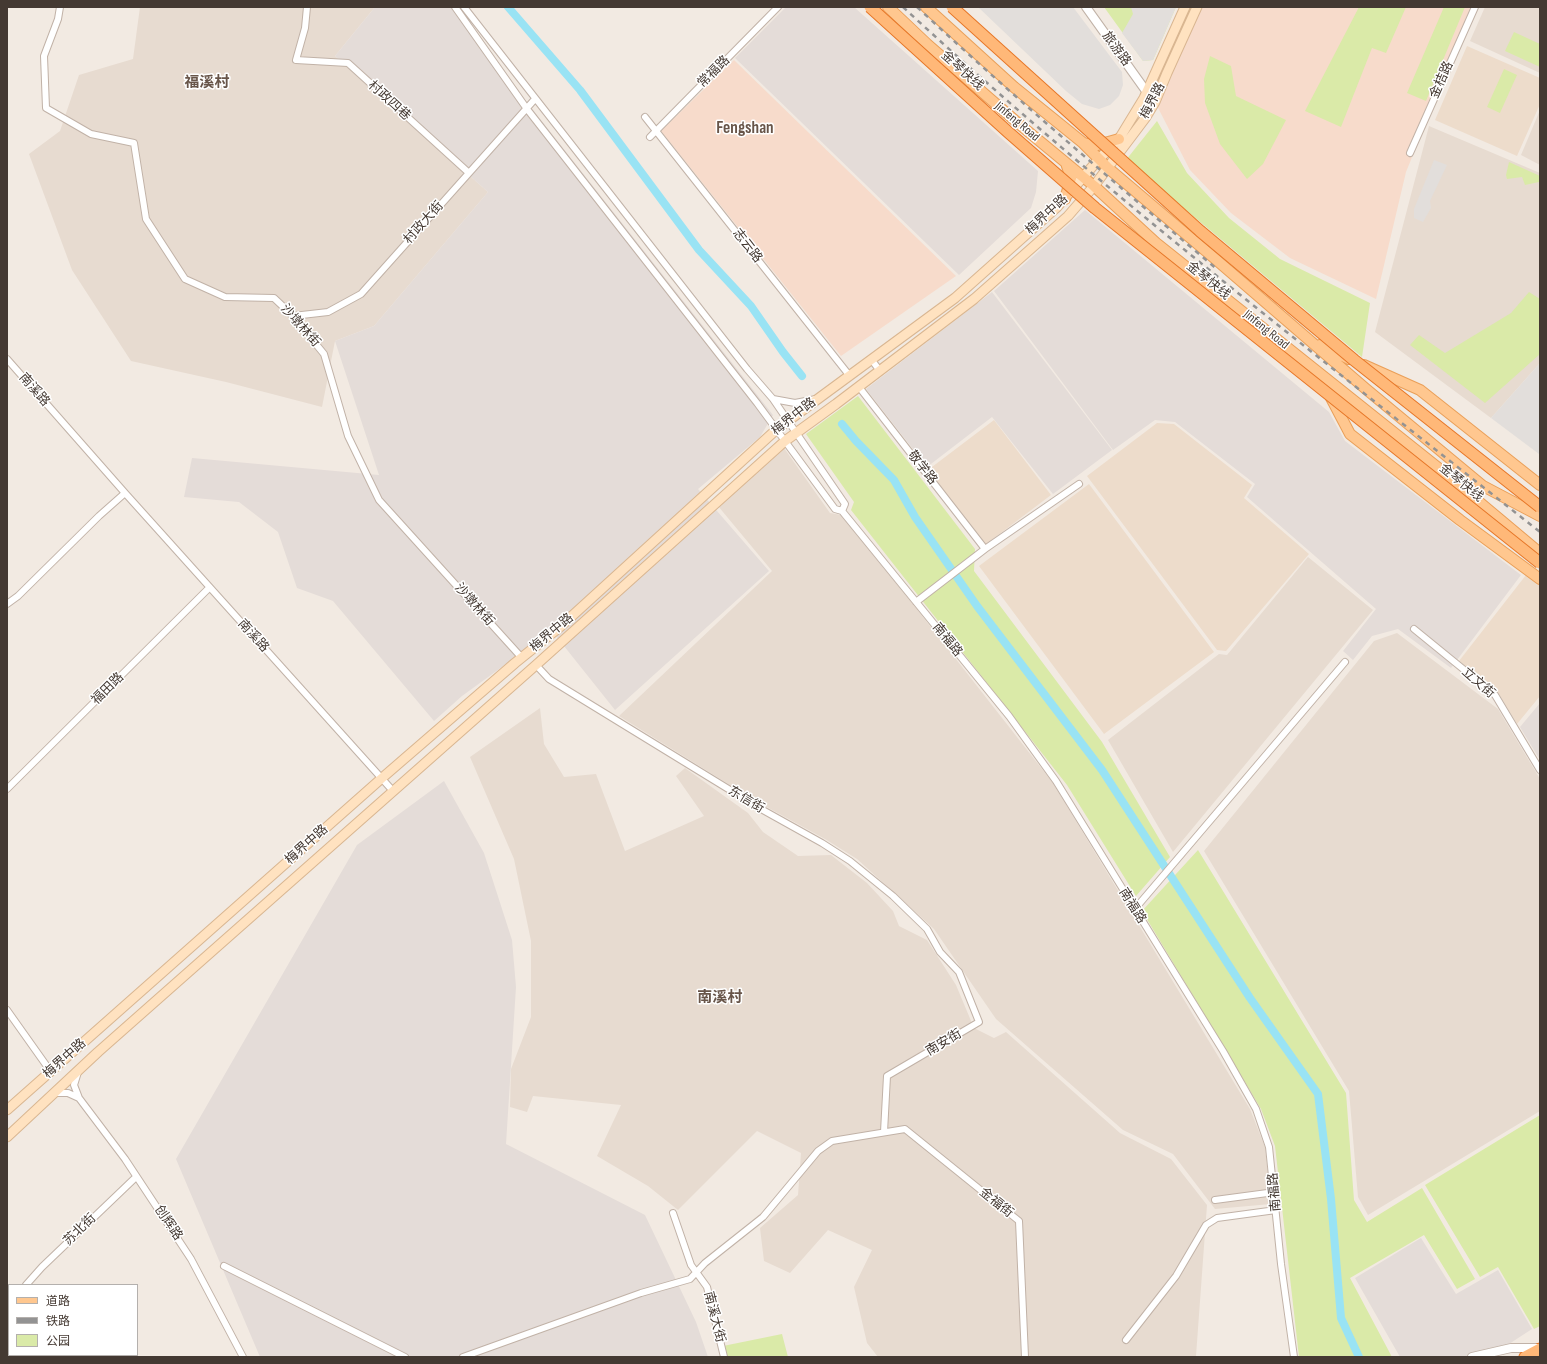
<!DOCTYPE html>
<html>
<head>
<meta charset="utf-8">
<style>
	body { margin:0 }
	#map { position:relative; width:1547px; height:1364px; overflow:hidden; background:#f2eae2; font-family:"Sofia Sans Condensed","Noto Sans SC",sans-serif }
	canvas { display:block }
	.frame { position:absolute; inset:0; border:8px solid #443932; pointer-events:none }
	.legend { position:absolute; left:8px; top:1284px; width:130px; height:72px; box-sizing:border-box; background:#fff; border:1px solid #b4b0ad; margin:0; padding:5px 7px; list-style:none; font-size:12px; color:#443932 }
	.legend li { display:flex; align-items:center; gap:8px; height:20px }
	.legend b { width:20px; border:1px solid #b4b0ad }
</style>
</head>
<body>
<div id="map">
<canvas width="1547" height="1364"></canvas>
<div class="frame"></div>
<ul class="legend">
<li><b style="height:5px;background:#ffc78f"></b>道路</li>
<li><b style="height:5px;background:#939393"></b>铁路</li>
<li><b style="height:11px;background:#daeaa8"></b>公园</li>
</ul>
</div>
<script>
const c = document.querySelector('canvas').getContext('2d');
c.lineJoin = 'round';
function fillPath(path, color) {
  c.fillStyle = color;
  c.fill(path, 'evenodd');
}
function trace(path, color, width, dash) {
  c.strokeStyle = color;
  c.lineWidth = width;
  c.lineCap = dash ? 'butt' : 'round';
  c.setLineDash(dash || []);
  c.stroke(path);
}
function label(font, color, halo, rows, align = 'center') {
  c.font = font + ' "Sofia Sans Condensed","Noto Sans SC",sans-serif';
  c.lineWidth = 3;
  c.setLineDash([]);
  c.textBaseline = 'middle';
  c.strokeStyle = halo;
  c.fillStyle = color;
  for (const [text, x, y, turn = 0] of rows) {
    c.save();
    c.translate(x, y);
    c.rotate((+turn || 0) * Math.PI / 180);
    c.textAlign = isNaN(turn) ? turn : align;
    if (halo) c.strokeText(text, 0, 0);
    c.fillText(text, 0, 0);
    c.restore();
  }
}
fillPath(new Path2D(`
	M140 7H375L335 56 488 192 374 326 335 341 322 407 226 382 131 361 72 270 29 154 60 131 79 75 133 59Z
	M1485 7H1540V73L1470 41Z
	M1540 110V165L1521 155Z
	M1429 126 1540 173V363L1491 418 1375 332Z
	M784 448 830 513 841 515 912 603 1053 783 1250 1109 1265 1147 1271 1204 1215 1209 1173 1154 1123 1130 996 1019 934 929 857 859 825 839 754 800 619 716 772 571 718 506Z
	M1308 557 1373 610 1173 852 1108 740 1219 654 1227 655Z
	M1397 633 1498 709 1540 779V1111L1368 1215 1358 1197 1349 1091 1204 851 1374 641Z
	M540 708 544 744 564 777 596 774 625 851 704 816 676 776 685 768 748 813 763 832 798 856 831 855 867 883 893 911 899 926 927 940 956 985 974 1028 994 1038 1006 1032 1120 1133 1171 1159 1207 1205 1196 1356 878 1357 867 1343 854 1287 872 1250 828 1230 790 1273 764 1261 760 1228 798 1195 801 1153 757 1131 678 1210 648 1186 597 1156 621 1105 533 1096 527 1112 510 1107 511 1069 531 1017V941L514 859 470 757Z`), '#e7dbd0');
fillPath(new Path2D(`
	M1197 7H1473L1406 172 1376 299 1290 258 1231 213 1190 170 1155 102Z
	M734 60 956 276 841 356 661 131Z`), '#f7dbcb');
fillPath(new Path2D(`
	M375 7H452L773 415 760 437 698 489 769 571 615 710 556 636 506 664 462 696 434 721 333 601 297 588 278 532 239 502 184 497 192 458 379 475 335 341 374 326 488 192 335 56Z
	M786 7H854L1038 171 1036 192 1031 208 959 275 735 58Z
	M1085 210 1329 412 1345 441 1521 575 1451 668 1398 629 1372 636 1353 660 1343 651 1376 609 1247 497 1255 484 1175 422 1155 420 1113 450 994 291Z
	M992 292 1112 450 1053 494 992 417 927 467 866 389Z
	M1540 703V760L1520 727Z
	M444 781 484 853 512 940 516 987 506 1144 645 1215 696 1322 708 1357H260L176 1159 357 845Z
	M1421 1238 1456 1294 1498 1270 1532 1329 1489 1357H1400L1355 1278Z`), '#e4dcd8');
fillPath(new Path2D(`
	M1467 46 1540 78V104L1517 156 1435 120Z
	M994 420 1051 495 985 545 928 470Z
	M1157 423 1174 424 1252 485 1244 498 1309 554 1226 651 1217 650 1087 476Z
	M1089 484 1214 652 1104 734 979 566Z
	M1526 575 1540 585V696L1517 724 1497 691 1459 661Z`), '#eddccb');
fillPath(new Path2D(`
	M1104 7H1176L1153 60 1143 61Z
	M1359 7H1406L1386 53 1372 48 1341 127 1305 111Z
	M1444 7H1465L1426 101 1407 93Z
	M1514 32 1540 44V67L1505 51Z
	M1210 56 1231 66 1236 96 1286 120 1263 164 1247 179 1220 144 1205 103 1204 79Z
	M1504 69 1517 75 1500 113 1487 107Z
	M1157 121 1187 173 1229 218 1280 259 1370 303 1362 357 1126 160Z
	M1509 162 1540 176V184L1539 182 1525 185 1522 177 1507 179 1506 175Z
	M1529 292 1540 299V354L1485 403 1410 345 1419 335 1445 353 1511 313Z
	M858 396 975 549 974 571 1102 742 1170 857 1136 896 1067 785 851 510 854 502 806 434Z
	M1198 850 1346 1093 1354 1200 1367 1222 1422 1188 1475 1279 1457 1289 1424 1235 1350 1278 1392 1357H1299L1275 1146 1261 1109 1142 911Z
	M1540 1115V1326L1534 1329 1498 1267 1480 1277 1425 1185Z
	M782 1334 788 1357H726L723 1346Z`), '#daeaa8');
fillPath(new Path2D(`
	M978 7H1073L1122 72 1123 85 1119 96 1110 105 1099 109 1082 104 1066 91Z
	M1131 7H1176L1153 60 1143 61 1122 33 1133 14Z
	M1434 160 1447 165 1430 201 1431 208 1423 222 1414 218V209Z
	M1540 363V453L1539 454 1491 418Z`), '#e2dedb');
trace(new Path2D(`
	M508 7 580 90 699 250 751 306 783 352 802 376
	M842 424 856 441 894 480 915 517 977 606 1102 770 1250 998 1318 1094 1331 1199 1341 1318 1359 1357`), '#99e3f4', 8);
const minor = new Path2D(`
	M60 7 58 19 44 56 46 108 91 134 134 143 146 219 185 279 225 297 274 298 293 316 324 354 348 436 379 500 522 658
	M307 7 305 28 296 60 348 63 469 173
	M455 7 527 109 757 403 835 509 842 511 845 504 773 399
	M464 7 747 369 773 399 795 403 816 399
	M645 117 849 375
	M650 137 778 7
	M1410 153 1475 7
	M293 316 328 312 361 294 535 99
	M7 359 125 493
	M871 359 880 371
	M859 387 985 549
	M842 511 1009 716 1056 781 1223 1051 1256 1109 1269 1147 1281 1264 1294 1357
	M916 602 985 549 1079 484
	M7 604 18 596 99 516 125 493 393 791
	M1414 629 1495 695 1540 770
	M536 665 549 679 761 809 822 843 850 861 893 896 927 929 940 952 959 972 979 1022 887 1076 884 1132
	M7 789 209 588
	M1134 910 1345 662
	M7 1010 51 1072
	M55 1093H68L79 1098 74 1085 78 1072
	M79 1098 125 1159 191 1259 243 1357
	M1215 1200 1275 1192
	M673 1213 691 1265 707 1287 724 1357
	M224 1266 405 1357
	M26 1285 42 1267 136 1177
	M7 1307 9 1304
	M1126 1340 1176 1276 1206 1225 1217 1218 1276 1210
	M463 1357 641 1293 690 1279 705 1263 763 1217 818 1151 832 1141 905 1129 1019 1221 1025 1357`);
const tertiary = new Path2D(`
	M1086 7 1146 91
	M7 1321 9 1323
	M40 1355 42 1357
	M1472 1357 1511 1348H1540`);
const secondary = new Path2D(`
	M7 1110 382 778 515 663 561 626 777 429 955 298 1056 208 1099 159 1119 139 1144 98 1185 7
	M7 1137 98 1052 536 665 785 441 836 404 974 299 1068 216 1094 186 1146 117 1155 102 1167 73 1197 7`);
const primary = new Path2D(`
	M888 7 927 44 1019 124 1094 186 1156 243 1447 475 1540 553
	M926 7 1014 87 1082 142 1108 168 1213 257 1366 389 1483 486 1540 516
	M1084 143 1094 146 1119 139
	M1065 199 1071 178 1066 163
	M1320 345 1349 359
	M1364 365 1420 390 1540 485
	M1330 396 1350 434 1460 520 1540 579`);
const trunk = new Path2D(`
	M1525 1357 1540 1349`);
trace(minor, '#c1b2a7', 8);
trace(tertiary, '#c1b2a7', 10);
trace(secondary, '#d9b691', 11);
trace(primary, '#ea9f58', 12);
trace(trunk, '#e77728', 13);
trace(minor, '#fff', 6);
trace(tertiary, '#fff', 8);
trace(secondary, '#ffe2c0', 9);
trace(primary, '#ffc78f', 10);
trace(trunk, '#ffb878', 11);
trace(new Path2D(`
	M903 7C1105 194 1324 361 1540 532
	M917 7C1015 98 1116 184 1218 270`), '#939393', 2.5, [5, 5]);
const trunkBridge = new Path2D(`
	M870 7 1008 132 1095 208 1540 563
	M952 7 1200 231 1354 360 1540 507`);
trace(trunkBridge, '#e77728', 13, []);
trace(trunkBridge, '#ffb878', 11);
label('13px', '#443932', '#fff', [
	["旅游路",1116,49,54],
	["金琴快线",962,71,42],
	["常福路",714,72,-45],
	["金桔路",1442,80,-66],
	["村政四巷",389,101,42],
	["梅界路",1153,101,-63],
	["Jinfeng Road",1017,122,40],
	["梅界中路",1047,215,-43],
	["村政大街",424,223,-48],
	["志云路",747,246,52],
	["金琴快线",1208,281,39],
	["沙墩林街",300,326,48],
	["Jinfeng Road",1266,330,39],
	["南溪路",34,390,49],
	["梅界中路",794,417,-38],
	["敬学路",922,468,52],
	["金琴快线",1461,483,39],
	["沙墩林街",474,605,48],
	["梅界中路",552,633,-40],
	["南溪路",253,636,48],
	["南福路",947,640,51],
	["立文街",1478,683,41],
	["福田路",108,689,-45],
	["东信街",746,800,31],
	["梅界中路",307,845,-42],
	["南福路",1132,906,58],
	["南安街",944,1043,-31],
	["梅界中路",65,1059,-42],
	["南福路",1275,1192,-95],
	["金福街",996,1203,39],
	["创辉路",168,1223,56],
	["苏北街",80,1230,-44],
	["南溪大街",714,1317,76]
]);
label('bold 15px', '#685549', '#fff', [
	["福溪村",207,83],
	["南溪村",720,998]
]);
label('bold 17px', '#685549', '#fff', [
	["Fengshan",745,129]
]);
</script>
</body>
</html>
